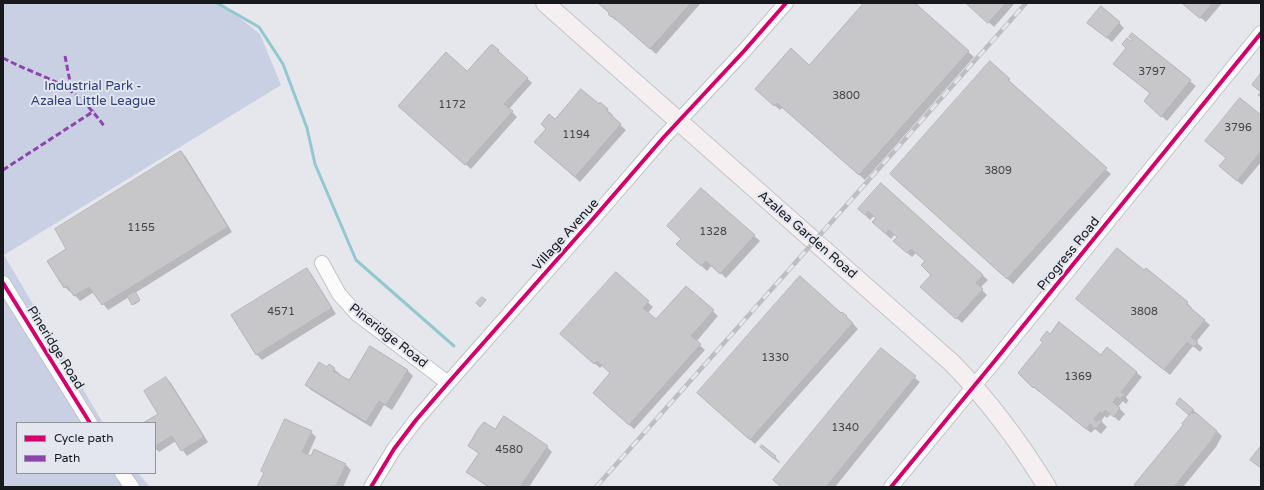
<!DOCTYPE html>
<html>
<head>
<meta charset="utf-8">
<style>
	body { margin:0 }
	#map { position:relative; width:1264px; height:490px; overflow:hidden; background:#e6e7ec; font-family:"Varela Round",sans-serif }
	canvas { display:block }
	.frame { position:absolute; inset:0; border:4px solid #18191d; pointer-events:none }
	.legend { position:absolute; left:16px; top:422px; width:140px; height:52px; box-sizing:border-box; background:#e3e6ef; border:1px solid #92949b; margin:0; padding:5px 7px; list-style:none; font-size:12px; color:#18191d }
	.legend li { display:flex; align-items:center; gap:8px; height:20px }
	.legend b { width:20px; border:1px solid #92949b }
</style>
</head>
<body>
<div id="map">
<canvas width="1264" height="490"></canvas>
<div class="frame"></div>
<ul class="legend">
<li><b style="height:5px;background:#d6006c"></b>Cycle path</li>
<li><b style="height:5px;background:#8e44ad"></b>Path</li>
</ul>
</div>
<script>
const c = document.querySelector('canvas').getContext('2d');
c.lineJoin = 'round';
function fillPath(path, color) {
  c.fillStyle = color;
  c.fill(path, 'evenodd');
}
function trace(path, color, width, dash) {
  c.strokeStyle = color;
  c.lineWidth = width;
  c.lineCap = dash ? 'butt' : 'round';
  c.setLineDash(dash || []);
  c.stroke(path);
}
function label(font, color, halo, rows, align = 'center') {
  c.font = font + ' "Varela Round",sans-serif';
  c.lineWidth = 4;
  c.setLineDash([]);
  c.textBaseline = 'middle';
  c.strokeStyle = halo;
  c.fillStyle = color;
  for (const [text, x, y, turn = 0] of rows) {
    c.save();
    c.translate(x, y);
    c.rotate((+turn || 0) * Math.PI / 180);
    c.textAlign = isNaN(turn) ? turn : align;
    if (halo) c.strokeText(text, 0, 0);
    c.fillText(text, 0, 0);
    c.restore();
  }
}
fillPath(new Path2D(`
	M3 3H221L260 34 281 85 4 255 103 423H17V473H138L150 487H3Z`), '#c9d0e4');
fillPath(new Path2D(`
	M598 3H701L656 54 618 20 617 21 614 19 609 14 610 13Z
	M865 3H914L974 57 865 180 783 107 780 110 761 94 809 66Z
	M967 3H1015L994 27Z
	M1182 3H1222L1206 22Z
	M1119 23 1124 28 1112 42 1094 28Z
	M1132 35 1196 86 1167 121 1145 101 1151 94 1120 68 1134 40Z
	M498 51 532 83 509 109 517 117 471 169 405 111 467 72Z
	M990 63 1014 85 1013 86 1111 174 1013 284 896 179Z
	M600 104 613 115 611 117 626 130 580 182 541 147 555 120Z
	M1261 116V162L1242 185 1220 166Z
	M181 152 186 157 232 232 135 293 140 301 134 305 129 297 108 310 94 292 80 301 71 291 70 292 65 287 67 249Z
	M881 185 988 280 980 288 987 295 962 323 927 292 933 275 926 262 916 253 912 257 899 246 898 237 895 234 891 239 878 227 877 218 874 216 870 220 864 214Z
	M701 189 760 241 726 278 712 265 707 271 683 249 682 239Z
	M306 269 311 274 336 314 262 360 257 355 232 315Z
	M1146 269 1187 303 1192 308 1191 309 1210 325 1196 342 1203 348 1200 352 1193 346 1170 375 1083 304Z
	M616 273 653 307 648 313 657 320 686 287 718 316 696 342 705 350 634 429 599 398 611 373 603 365 600 368 567 339Z
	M841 314 846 316 858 329 755 444 703 398Z
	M370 348 408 371 413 376 392 410 384 405 371 427 311 390 306 385 327 368 334 369 340 374 339 375 349 381Z
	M1107 349 1142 377 1126 397 1129 402 1128 401 1126 404 1123 401 1118 407 1125 414 1119 421 1111 414 1107 418 1105 416 1101 421 1107 427 1101 434 1095 429 1091 433 1040 391 1039 392 1019 373 1101 357Z
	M881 350 920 382 835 487H782Z
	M166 378 171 383 208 442 187 456 176 441 159 452 155 448V423H144L159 414Z
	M1179 406 1193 410 1222 436 1216 447 1183 487H1138L1185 426 1190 415Z
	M495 431 547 447 552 452 529 487H488L468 472 479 454 469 446Z
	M311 432 316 437 308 455 346 465 351 470 343 487H258L265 474 262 471Z
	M766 452 775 457 780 462 779 463Z`), '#0003');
trace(new Path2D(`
	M217 3 259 27 283 64 307 128 315 164 356 260 454 346`), '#92c8cf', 3);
const building = new Path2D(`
	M598 3H691L650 49 612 16 611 17 608 14 609 13Z
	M864 3H915L969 51 859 175 777 103 774 106 755 89 791 48 809 65Z
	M966 3H1006L988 23Z
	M1182 3H1213L1200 18Z
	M1101 6 1120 22 1107 38 1087 23Z
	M1132 33 1191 80 1161 117 1144 101 1150 93 1113 64 1126 48 1122 44 1127 38 1131 41 1133 40 1129 37Z
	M491 45H493L499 50 498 51 528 78 504 104 513 111 465 165 398 106 446 52 467 71Z
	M990 61 1010 79 1008 80 1107 168 1007 279 890 174Z
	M1261 73V97L1258 95 1261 92 1252 85Z
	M581 89 599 104 600 102 608 109 607 111 621 124 575 177 534 142 546 129 541 124 549 114 555 119Z
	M1240 98 1261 115V151L1237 181 1219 166 1226 158 1205 141Z
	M181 151 228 227 102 305 89 287 74 296 67 286 64 288 47 261 66 249 55 229Z
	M881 183 983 275 976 283 983 289 956 319 920 287 931 275 921 265 925 261 911 249 907 253 893 241 897 237 889 230 886 234 872 222 876 218 868 211 865 215 858 209Z
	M701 188 755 235 720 274 706 261 701 266 676 244 681 239 667 226Z
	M1117 248 1144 270 1146 268 1188 302 1186 304 1205 320 1191 337 1198 342 1194 347 1187 342 1164 370 1076 299Z
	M307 268 332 308 256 355 231 315Z
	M616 272 649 301 643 308 656 319 686 286 714 310 691 336 701 344 629 425 593 393 610 373 597 361 594 364 560 334Z
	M800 276 841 313 842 312 847 316 846 317 853 323 750 440 697 393Z
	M135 291 140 300 132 305 127 296Z
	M482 297 486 300 480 307 476 303Z
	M1059 322 1101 355 1107 347 1137 372 1121 392 1125 395 1124 397 1122 396 1120 399 1117 397 1113 402 1120 408 1114 417 1105 410 1102 414 1100 412 1094 419 1097 422 1099 419 1102 421 1096 429 1090 424 1086 429 1034 387 1033 388 1018 373 1043 342 1040 340 1047 331 1050 334Z
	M370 346 408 370 386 405 379 401 366 422 305 385 319 362 327 367 329 364 335 368 333 371 349 380Z
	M881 348 916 376 826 487H781L773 480Z
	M166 377 204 437 181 451 172 436 155 446V423H143L158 414 144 391Z
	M1180 398 1194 410 1189 415 1176 404Z
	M1192 412 1193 414 1195 412 1217 431 1211 441 1174 487H1137L1134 485 1183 425 1182 424Z
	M504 416 548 446 520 487H489L466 472 479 453 468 446 478 429 484 422 495 429Z
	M285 419 312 431 302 452 311 456 314 449 346 464 336 486 334 485 333 487H257L264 473 261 471Z
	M762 445 776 456 774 459 760 447Z
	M1261 446V468L1250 460Z`);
fillPath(building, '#c7c6c9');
trace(building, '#b6b4b8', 1);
const minor = new Path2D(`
	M322 263 339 294 357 314 448 383
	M3 283 90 423
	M122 473 132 487
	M371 487 394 449 416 420 448 383 592 220 663 138 744 51 786 3
	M891 487 993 363 1261 33`);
const major = new Path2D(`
	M545 3 952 363C990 402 1019 441 1047 487`);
trace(minor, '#c1c2c6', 16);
trace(major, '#c4c4c6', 20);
trace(minor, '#fbfbfc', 14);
trace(major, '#f5eff1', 18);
const rail = new Path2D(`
	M596 487 1026 3`);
trace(rail, '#bebec0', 4.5);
trace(rail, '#e3e6ef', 3, [9]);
trace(new Path2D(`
	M65 56 72 92
	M3 58C20 67 39 74 56 82 76 92 91 108 104 126
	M3 170 94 111`), '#8e44ad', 3, [6, 3]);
trace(new Path2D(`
	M3 283 90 423
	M371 487 394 449 416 420 448 383 592 220 663 138 744 51 786 3
	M891 487 993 363 1261 33`), '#d6006c', 4);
label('11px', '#444448', null, [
	["3797",1152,72],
	["3800",846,96],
	["1172",452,105],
	["3796",1238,128],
	["1194",576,135],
	["3809",998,171],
	["1155",141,228],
	["1328",713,232],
	["4571",281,312],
	["3808",1144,312],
	["1330",775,358],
	["1369",1078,377],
	["1340",845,428],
	["4580",509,450]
]);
label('13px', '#2e3f7d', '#e3e6ef', [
	["Industrial Park -",93,87],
	["Azalea Little League",93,102]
]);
label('13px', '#18191d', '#e3e6ef', [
	["Village Avenue",566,235,-48],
	["Azalea Garden Road",807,235,41],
	["Progress Road",1069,254,-51],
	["Pineridge Road",388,336,38],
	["Pineridge Road",55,348,58]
]);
</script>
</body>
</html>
